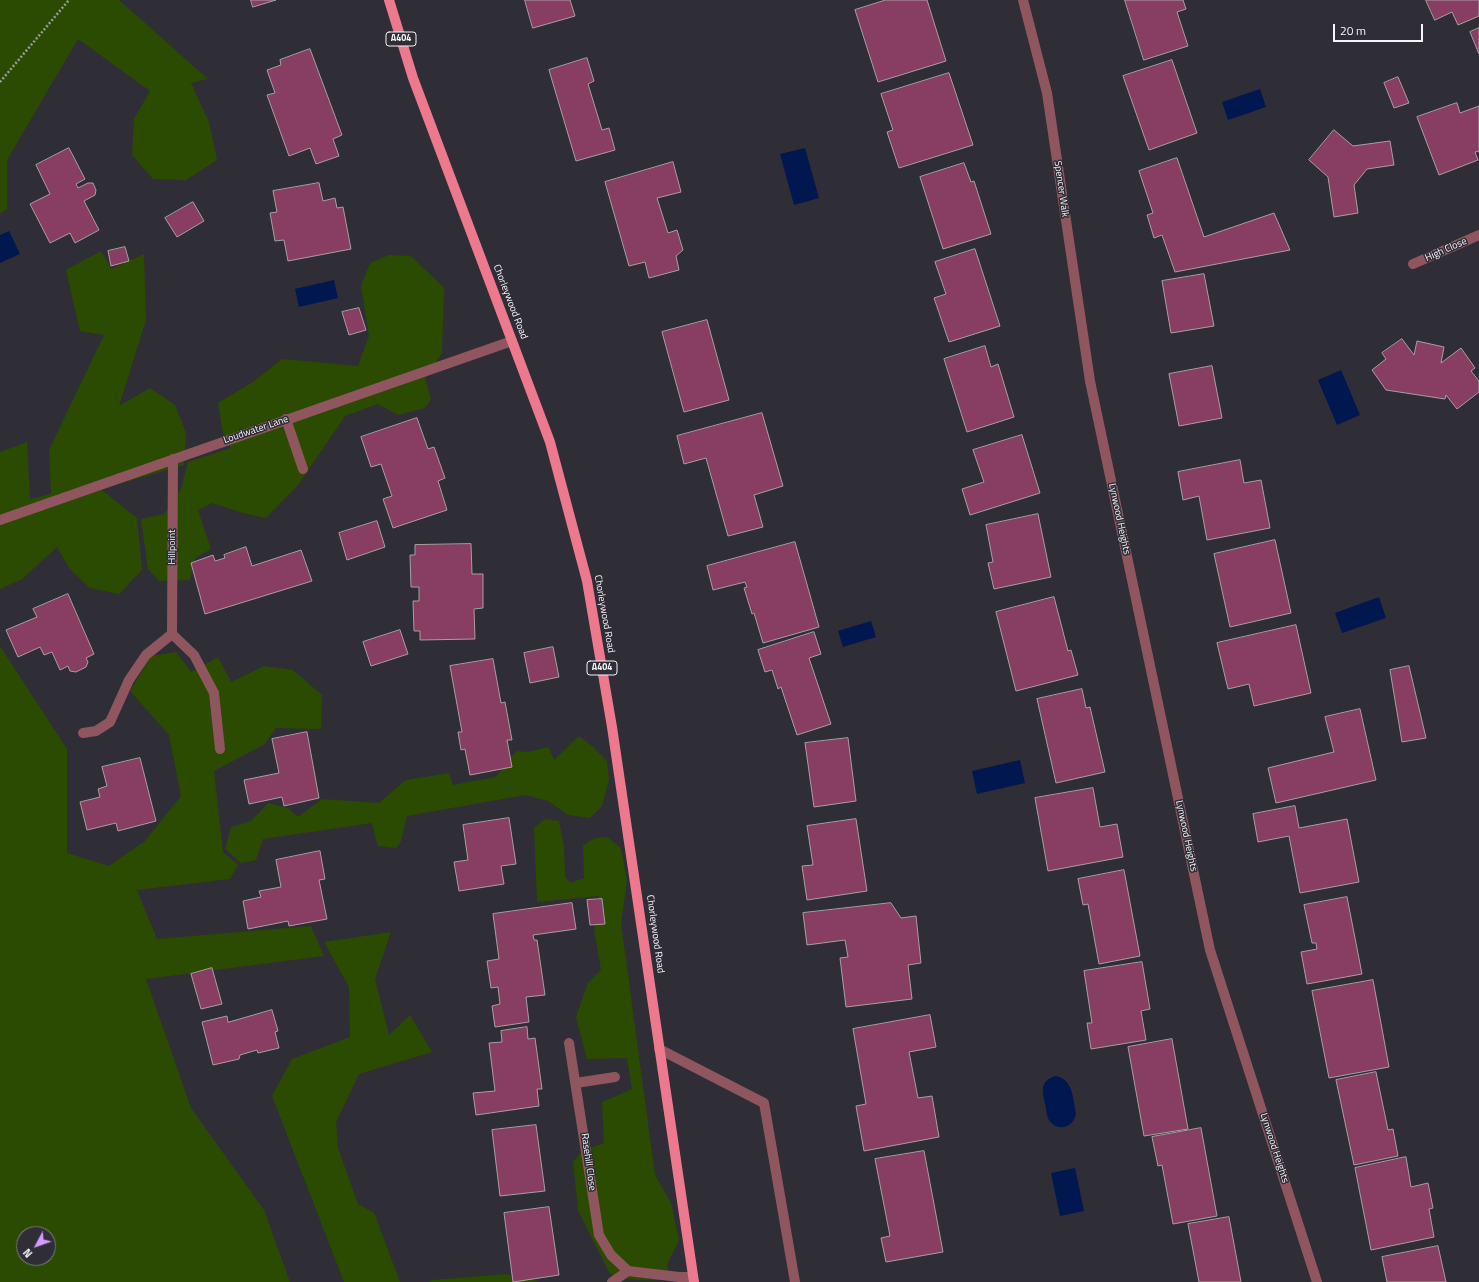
<!DOCTYPE html>
<html>
<head>
<meta charset="utf-8">
<style>
	body { margin:0 }
	#map { position:relative; width:1479px; height:1282px; overflow:hidden; background:#2f2e36; font-family:"Titillium Web",sans-serif }
	canvas { display:block }
	.north { position:absolute; left:16px; top:1226px; width:40px; height:40px; box-sizing:border-box; background:#2f2e36; border:1px solid #7e7d84; border-radius:50%; rotate:229deg; font-size:11px; font-weight:700; line-height:16px; text-align:center; color:#f5f4f9 }
	.north::after { content:''; display:block; margin:auto; width:14px; height:18px; background:#d39cfc; clip-path:polygon(50% 0,100% 100%,50% 72%,0 100%) }
	.scale { position:absolute; left:1333px; top:24px; width:90px; height:18px; box-sizing:border-box; border:2px solid #f5f4f9; border-top:0; padding-left:5px; font-size:12px; line-height:14px; white-space:nowrap; color:#f5f4f9; -webkit-text-stroke:3px #2f2e36; paint-order:stroke }
</style>
</head>
<body>
<div id="map">
<canvas width="1479" height="1282"></canvas>
<div class="north">N</div>
<div class="scale">20 m</div>
</div>
<script>
const c = document.querySelector('canvas').getContext('2d');
c.lineJoin = 'round';
function fillPath(path, color) {
  c.fillStyle = color;
  c.fill(path, 'evenodd');
}
function trace(path, color, width, dash) {
  c.strokeStyle = color;
  c.lineWidth = width;
  c.lineCap = dash ? 'butt' : 'round';
  c.setLineDash(dash || []);
  c.stroke(path);
}
function label(font, color, halo, rows, align = 'center') {
  c.font = font + ' "Titillium Web",sans-serif';
  c.lineWidth = 3;
  c.setLineDash([]);
  c.textBaseline = 'middle';
  c.strokeStyle = halo;
  c.fillStyle = color;
  for (const [text, x, y, turn = 0] of rows) {
    c.save();
    c.translate(x, y);
    c.rotate((+turn || 0) * Math.PI / 180);
    c.textAlign = isNaN(turn) ? turn : align;
    if (halo) c.strokeText(text, 0, 0);
    c.fillText(text, 0, 0);
    c.restore();
  }
}
fillPath(new Path2D(`
	M0 0H119L208 79 191 83 209 122 217 160 186 180 153 179 132 155 134 119 150 91 78 39 7 160V209L0 214Z
	M101 251 112 269 144 254 146 320 119 406 150 388 175 405 186 433 184 465 0 519V452L27 442 30 499 51 494 49 450 104 335 80 331 66 270Z
	M389 255 411 256 444 288 442 353 425 379 431 399 425 408 398 415 378 404 345 416 298 485 266 518 243 513 212 503 198 510 211 549 195 558 190 580 159 581 148 569 141 519 164 514 181 489 188 462 231 448 223 434 218 403 253 382 282 359 358 366 369 336 361 285 370 263Z
	M102 490 137 518 142 570 119 594 90 588 70 569 57 547 22 579 0 589V524Z
	M0 646 67 749V853L109 866 145 841 181 796 169 735 130 691 151 656 176 652 191 672 218 657 231 682 264 666 293 670 322 695 321 729 276 728 265 744 214 771 223 852 238 865 230 879 137 890 157 939 311 926 324 956 146 979 191 1108 264 1210 290 1282H0ZM24 1234H48V1258H24Z
	M579 736 593 747 607 761 609 780 602 806 590 818 568 815 548 801 525 795 407 816 401 841 396 848 378 846 372 823 263 839 256 860 241 863 225 849 231 827 251 821 268 803 288 808 298 817 322 799 379 803 406 780 449 773 453 785 496 777 516 751 528 752 548 747 554 760Z
	M545 819 559 821 564 847 565 876 570 883 584 878 583 845 596 838 607 837 621 848 627 881 621 923 655 1175 671 1203 679 1240 667 1264 669 1279C643 1282 634 1281 610 1274L578 1210 573 1162 582 1151 604 1143 602 1102 632 1089 627 1058 587 1059 576 1017 588 983 601 970 594 930 599 896 537 902 534 828Z
	M391 932 375 979 389 1035 410 1015 432 1052 359 1074 336 1122 338 1148 358 1204 374 1213 400 1282H344L272 1096 292 1059 350 1037 349 987 324 942Z
	M506 1274 541 1282H428L433 1280Z`), '#2b4b00');
fillPath(new Path2D(`
	M1260 89 1266 107 1228 120 1222 102Z
	M805 148 819 198 794 205 780 154Z
	M9 231 20 254 0 263V235Z
	M334 280 338 298 299 307 295 289Z
	M1341 370 1360 415 1337 425 1318 380Z
	M1379 597 1386 618 1342 633 1335 613Z
	M871 621 876 637 843 647 838 631Z
	M1020 760 1025 783 977 794 972 771Z
	M1055 1076C1073 1078 1073 1099 1076 1113 1075 1127 1057 1133 1049 1120 1047 1117 1046 1111 1046 1108 1043 1093 1038 1082 1055 1076Z
	M1075 1168 1084 1211 1060 1216 1051 1173Z`), '#001750');
const building = new Path2D(`
	M251 0H276L253 7Z
	M525 0H570L575 16 533 28Z
	M886 0H927L946 61 878 82 855 10Z
	M1125 0H1183L1186 9 1177 12 1188 46 1144 60Z
	M1426 0H1479V16L1458 25 1452 12 1435 20Z
	M1479 28V54L1470 32Z
	M310 49 342 135 333 139 339 156 316 164 310 148 289 156 267 95 275 93 267 70 281 65 280 60Z
	M587 58 594 81 588 84 602 130 609 128 615 150 576 161 549 70Z
	M1172 60 1197 133 1149 150 1123 76Z
	M949 73 973 145 899 168 887 132 893 130 881 94Z
	M1398 77 1409 103 1394 108 1384 83Z
	M1457 103 1460 113 1479 106V151L1475 152 1478 160 1439 175 1417 117Z
	M1334 130 1353 146 1390 141 1394 165 1367 169 1354 185 1358 213 1334 217 1328 177 1309 160Z
	M69 148 85 179 76 184 78 188 88 183H93L96 190 95 195 84 201 99 230 75 243 70 233 50 243 30 204 50 194 36 165Z
	M1177 158 1204 237 1274 213 1290 250 1175 272 1162 235 1154 238 1147 215 1153 213 1139 171Z
	M673 162 681 192 657 198 668 233 677 230 683 250 676 256 679 270 649 278 645 262 629 266 605 182Z
	M964 163 971 182 974 181 991 234 943 249 920 177Z
	M319 183 323 201 335 198 337 208 343 207 351 249 288 261 284 240 275 241 270 213 277 212 273 191Z
	M193 202 204 221 177 237 165 218Z
	M125 247 129 261 111 266 108 251Z
	M975 249 1000 326 949 342 934 298 946 294 935 262Z
	M1204 274 1214 326 1171 333 1162 281Z
	M359 308 366 330 349 335 342 312Z
	M707 320 729 400 684 412 662 332Z
	M1402 339 1414 355 1417 341 1444 347 1441 363 1461 348 1475 368 1471 371 1479 381V392L1457 409 1446 395 1445 399 1386 390 1372 370 1386 359 1382 353Z
	M985 346 991 367 998 364 1014 417 967 432 944 359Z
	M1212 366 1222 418 1179 426 1169 374Z
	M762 413 783 486 754 495 763 527 728 536 706 458 684 464 677 436Z
	M417 418 428 449 434 447 445 478 438 481 447 510 393 528 383 499 392 496 381 464 371 467 361 437Z
	M1022 435 1040 493 970 515 962 489 984 482 973 450Z
	M1240 460 1244 483 1261 480 1270 528 1207 540 1199 496 1183 500 1178 472Z
	M1038 514 1051 577 994 589 988 563 993 562 986 525Z
	M377 521 385 547 347 560 339 533Z
	M1275 540 1291 613 1230 627 1214 554Z
	M795 542 819 627 763 643 754 613 752 614 744 588 747 587 745 582 713 590 707 566Z
	M471 544 472 574H483V608L474 609 475 639 420 640V631H414L413 601H419V587H411L410 555H415V545Z
	M246 547 252 566 301 550 312 581 205 614 191 563 213 555 215 561 225 558 224 555Z
	M68 594 94 654 86 658 88 662 86 667 76 672 70 671 68 666 60 670 52 652 44 655 40 647 18 657 6 630 37 617 33 609Z
	M1054 597 1068 651 1071 650 1078 675 1016 691 996 612Z
	M1296 625 1311 693 1254 706 1249 684 1228 689 1217 643Z
	M400 630 408 654 371 666 363 642Z
	M814 632 821 654 809 658 831 724 797 735 781 687 778 689 772 670 765 672 758 650Z
	M553 647 559 677 530 683 524 653Z
	M493 659 501 703 505 702 512 740H507L512 767 470 775 465 749 461 750 458 732H462L450 666Z
	M1409 666 1426 738 1402 742 1390 670Z
	M1082 689 1086 708 1090 707 1105 772 1056 783 1037 699Z
	M1360 709 1376 780 1276 803 1268 768 1334 752 1325 717Z
	M307 732 319 798 284 806 282 797 249 804 244 780 279 773 272 739Z
	M848 738 856 801 814 807 805 743Z
	M140 758 156 821 118 831 116 823 87 830 80 802 100 797 98 789 107 786 102 767Z
	M1093 788 1100 827 1117 824 1123 857 1048 871 1035 798Z
	M1295 806 1299 828 1347 819 1359 882 1300 893 1289 836 1258 842 1253 814Z
	M509 818 516 864 501 866 504 884 459 891 454 862 468 860 463 825Z
	M856 819 867 891 807 900 802 866 813 865 807 826Z
	M320 851 325 879 319 880 327 919 289 926 288 921 248 929 243 901 261 897 259 891 281 887 276 860Z
	M1124 870 1140 956 1099 964 1088 904 1083 905 1078 879Z
	M1347 897 1362 974 1307 984 1301 952 1317 949 1316 943H1312L1304 905Z
	M602 899 605 924 590 925 587 900Z
	M572 903 576 929 533 935 534 940H537L545 995 526 997 529 1022 495 1027 492 1006 500 1004 498 987 491 988 487 961 499 959 493 914Z
	M891 903 901 918 916 916 921 963 908 965 912 999 846 1007 840 958 848 957 845 940 807 945 803 913Z
	M1142 962 1150 1009 1141 1011 1146 1040 1091 1049 1087 1023H1092L1084 971Z
	M212 968 222 1004 201 1009 191 974Z
	M1373 980 1389 1067 1329 1078 1312 991Z
	M272 1010 278 1031 275 1032 279 1048 258 1053 257 1050 240 1055 239 1059 213 1065 202 1022 227 1016 228 1022Z
	M930 1015 936 1047 909 1052 918 1098 932 1096 939 1137 864 1151 856 1106 866 1104 853 1029Z
	M527 1027 528 1039 535 1038 542 1089H537L539 1106 476 1115 473 1093 495 1091 489 1043 502 1042 501 1031Z
	M1172 1039 1188 1129 1144 1136 1128 1047Z
	M1376 1072 1388 1130 1393 1129 1398 1156 1354 1165 1336 1080Z
	M536 1125 545 1191 500 1196 492 1130Z
	M1201 1128 1217 1216 1173 1224 1162 1165 1158 1166 1152 1137Z
	M924 1151 943 1252 886 1262 881 1238 890 1236 875 1159Z
	M1406 1157 1411 1187 1428 1183 1433 1208 1429 1209 1434 1237 1371 1250 1355 1168Z
	M549 1207 559 1275 513 1282 504 1213Z
	M1229 1217 1241 1282H1199L1188 1224Z
	M1438 1246 1446 1282H1387L1382 1257Z`);
fillPath(building, '#883e62');
trace(building, '#a99ea2', 1);
trace(new Path2D(`
	M0 82 69 0`), '#9c9ba1', 2.5, [2, 2]);
trace(new Path2D(`
	M286 419 303 469
	M612 1282 628 1271`), '#8f5660', 10);
trace(new Path2D(`
	M1023 0 1047 93 1090 381 1210 950 1317 1282
	M1413 264 1479 235
	M0 520 512 341
	M172 634 194 655 214 693 220 749
	M83 733 96 731 110 722 129 680 146 655 172 634 173 459
	M569 1043 599 1235 611 1255 628 1271 679 1277H693
	M659 1049 764 1103 795 1282
	M576 1083 615 1077`), '#8f5660', 10);
trace(new Path2D(`
	M389 0 413 78 550 442 587 581 612 727 694 1282`), '#ed798f', 10);
for (const [x, y, w] of [
	[401,39,30],
	[602,668,30]
]) {
  const box = new Path2D();
  box.roundRect(x - w / 2, y - 7, w, 14, 3);
  c.fillStyle = '#2f2e36';
  c.fill(box);
  trace(box, '#f5f4f9', 1);
}
label('bold 9px', '#f5f4f9', null, [
	["A404",401,39],
	["A404",602,668]
]);
label('10px', '#f5f4f9', '#2f2e36', [
	["Spencer Walk",1061,189,82],
	["High Close",1446,250,-24],
	["Chorleywood Road",510,302,69],
	["Loudwater Lane",256,430,-19],
	["Lynwood Heights",1119,519,78],
	["Hillpoint",173,547,-90],
	["Chorleywood Road",604,614,80],
	["Lynwood Heights",1186,836,78],
	["Chorleywood Road",655,934,82],
	["Lynwood Heights",1274,1148,72],
	["Rasehill Close",588,1162,82]
]);
</script>
</body>
</html>
